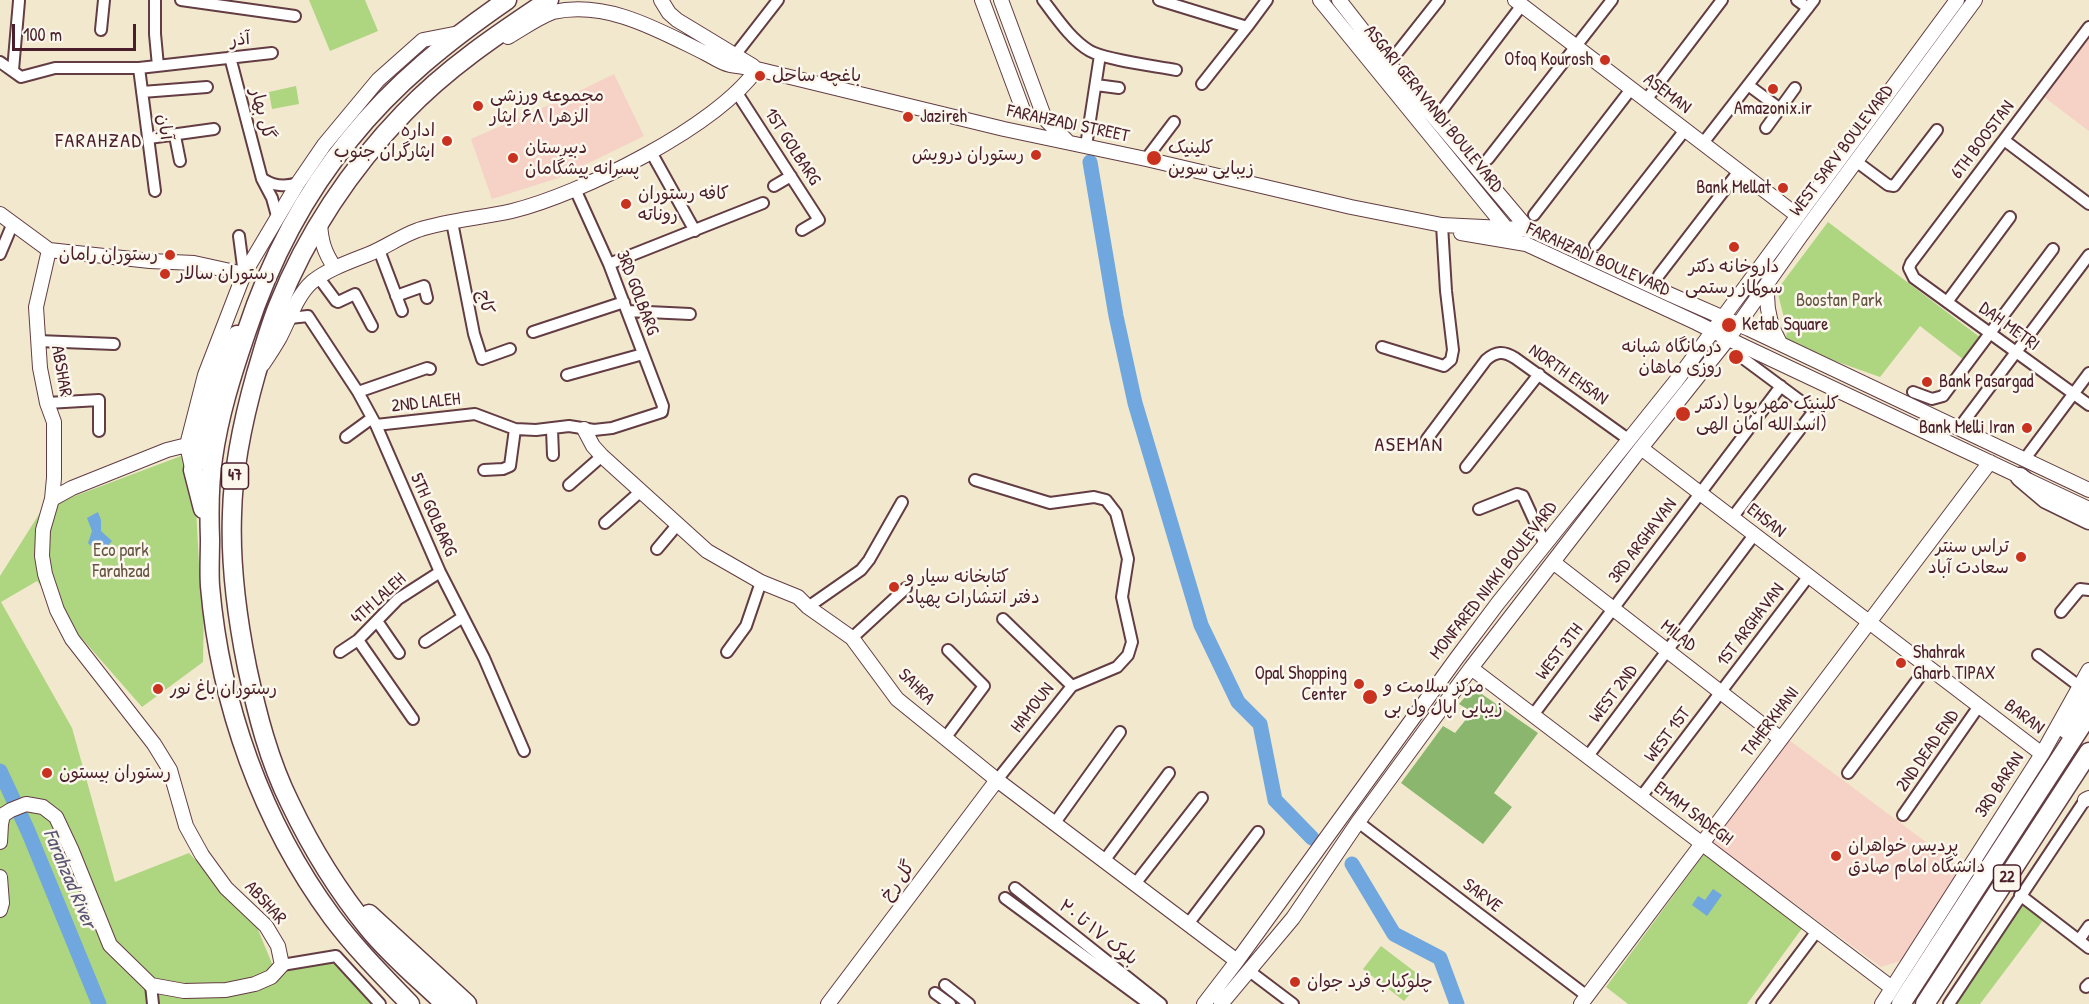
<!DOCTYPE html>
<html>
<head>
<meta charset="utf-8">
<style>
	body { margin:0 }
	#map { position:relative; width:2089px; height:1004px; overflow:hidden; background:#f1e8ce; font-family:"Patrick Hand",sans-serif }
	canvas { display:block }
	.scale { position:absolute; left:12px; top:24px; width:124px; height:27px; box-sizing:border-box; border:3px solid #4a1f2b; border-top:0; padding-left:8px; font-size:18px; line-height:21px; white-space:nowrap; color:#4a1f2b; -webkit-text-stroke:4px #fbf7ec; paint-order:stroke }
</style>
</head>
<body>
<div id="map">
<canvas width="2089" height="1004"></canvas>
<div class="scale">100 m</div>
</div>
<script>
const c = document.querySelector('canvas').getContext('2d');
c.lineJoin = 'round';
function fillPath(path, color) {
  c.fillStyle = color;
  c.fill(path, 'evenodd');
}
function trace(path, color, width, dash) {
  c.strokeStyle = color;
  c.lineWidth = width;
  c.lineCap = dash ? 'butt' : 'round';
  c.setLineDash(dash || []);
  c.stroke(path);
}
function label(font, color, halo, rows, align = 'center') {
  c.font = font + ' "Patrick Hand","Playpen Sans Arabic",sans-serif';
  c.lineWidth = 5;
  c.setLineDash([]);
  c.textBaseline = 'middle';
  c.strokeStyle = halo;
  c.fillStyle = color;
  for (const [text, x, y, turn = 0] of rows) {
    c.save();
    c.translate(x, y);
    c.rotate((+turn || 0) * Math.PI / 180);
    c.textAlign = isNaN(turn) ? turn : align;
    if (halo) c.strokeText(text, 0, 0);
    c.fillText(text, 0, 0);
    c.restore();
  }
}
fillPath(new Path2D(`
	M2089 37V131L2044 97Z
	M614 74 644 136 558 178 492 199 471 139 565 98Z
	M1789 740 1962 869 1903 960 1881 967 1711 842Z`), '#f6d1c5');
fillPath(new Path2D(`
	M309 0H365L378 31 330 51Z
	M296 86 299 104 272 109 269 92Z
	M1828 222 1981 338 1964 360 1920 326 1880 377 1835 361 1786 338 1787 330 1777 290Z
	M181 456 193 483 196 507 199 565 204 606 203 662 142 707 78 634 37 581 1 602 72 728 115 882 189 853 256 925 273 966 335 949 367 990 382 1004H0V576L43 508Z
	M1704 854 1803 927 1747 1004H1628L1606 987Z
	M2021 902 2044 919 1980 1004H1956Z
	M1381 946 1423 978 1404 1001 1363 969Z`), '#aed580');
fillPath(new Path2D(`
	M1473 688 1538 733 1494 793 1512 807 1483 844 1401 783 1443 726 1455 733 1472 712 1459 704Z`), '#8ab66e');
fillPath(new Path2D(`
	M98 512 101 520V531L112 541 100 554 88 543 92 531 87 518Z
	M1713 889 1722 895 1707 916 1692 905 1698 896 1705 900Z`), '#6fa7de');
trace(new Path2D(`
	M1090 162 1116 316 1135 403 1201 625 1238 702 1260 724 1275 800 1312 838
	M0 771 28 831 99 1004
	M1352 864 1394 934 1440 958 1457 1004`), '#6fa7de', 15);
const street = new Path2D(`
	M155 0V34L158 66
	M181 0 295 16
	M1043 0C1056 17 1071 40 1090 51 1106 60 1156 66 1176 70
	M1159 0 1247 27 1267 0
	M1797 0 1808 8
	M2089 27 1911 263 1909 268 1914 278 2089 405
	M101 30 104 0
	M1397 53 1439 0
	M736 54 778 0
	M230 57 262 179 272 198 277 216
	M0 62 21 77 55 68H139L272 53
	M139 68 155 191
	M13 70 19 1
	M1202 84 1247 27
	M1096 85 1119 88
	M1748 85 1779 108
	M142 92 207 87
	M737 93 819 220 802 230
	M1646 100 1722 0
	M1443 109 1522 5
	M1766 128 1795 88
	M175 136 180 161
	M149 138 214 129
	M2004 140 2089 204
	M1703 143 1814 0
	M1086 146 1100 55
	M651 152 695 231
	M1146 159 1174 122
	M1488 159 1612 0
	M1857 162 1888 185 1894 186 1937 130
	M263 179C273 186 286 187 298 183
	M774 186 791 176
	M1534 215 1631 89
	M452 222 474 334 482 359 510 349
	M239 236 244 274
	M1595 245 1685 130
	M379 250 402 311
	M0 254 13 223
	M609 264 763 203
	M1659 275 1739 171
	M319 278 336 301 338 302 355 294 372 326
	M396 296 424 286 427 298
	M1947 302 2010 217
	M627 311 690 314
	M290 318 308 316 358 392 376 425 440 572 484 658 524 751
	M533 332 624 302
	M38 341 114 344
	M1382 347 1444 366 1451 360 1453 350 1446 291 1442 225
	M567 375 643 354
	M358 392 427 368 430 369
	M1913 392 1932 399 1943 396 2053 249
	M47 403 99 400V431
	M376 425 475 414 515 429 536 430 569 426 594 430 612 428 662 412 663 406 609 264 575 189
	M1959 428 2089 255
	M552 429 553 455
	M346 437 372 418
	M1427 439 1486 360C1496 351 1504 351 1515 358L1628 439
	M2024 460 2089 373
	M1466 467 1539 374
	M484 470 503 469 510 466 515 429
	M975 480 1050 503 1094 497 1106 500 1116 513 1128 559 1122 597 1132 642 1128 655 1117 667 1072 686 997 780
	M569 485 602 456
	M1479 509 1517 494 1523 496 1545 544
	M1732 518 1814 411 1744 359 1739 344
	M605 523 641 491
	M657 549 678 524
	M808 607 861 570 869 560 902 502
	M2061 612 2080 589 2089 590
	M1003 619 1072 686
	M377 621 399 653
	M852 638 906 588
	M358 640 413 719
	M425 642 463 617
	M340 652 358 640 398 599 440 572
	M727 652 746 626 761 582
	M2038 655 2079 686
	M1533 715 1781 386
	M946 737 984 686 948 650
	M1588 756 1754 535
	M1848 773 1927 667
	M1641 797 1808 577
	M1903 815 1979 706
	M1358 822 1587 996
	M1054 824 1120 732
	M1104 861 1169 773
	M1135 884 1202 798
	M1015 888 1161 1004
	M2020 895 2089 948
	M1005 898 1149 1004
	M1188 924 1258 832
	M2079 940 2089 926
	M282 965 336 956 380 1004
	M1248 970 1293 1004
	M151 985 153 1004
	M945 985 969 1004
	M2086 987 2089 984
	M935 993 950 1004
	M1762 1004 1817 931
	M1949 1004 2085 800`);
const secondary = new Path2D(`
	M661 0 669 13 677 20 753 66
	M982 0 1023 110
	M1001 0 1045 119 1067 141
	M1320 0 1510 233
	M1339 0 1389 64 1529 230
	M1515 0 1798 216
	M508 37C522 29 537 18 553 12 607 0 658 30 705 53 713 57 721 63 730 65 739 67 748 67 757 69L1004 129 1146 159 1351 207 1442 225 1524 229 1535 232 1669 294 1749 329 2089 490
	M0 214 49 250
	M320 223C321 241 324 252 335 268
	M1461 233 1526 244 1697 323 1739 344 2089 509
	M49 250 150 261 194 263 244 274
	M1768 282C1765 304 1769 324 1780 343
	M263 364C269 355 275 346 280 337 289 320 297 295 312 282 328 269 349 262 369 254 386 247 401 236 418 230 449 220 481 218 512 211 581 194 716 127 757 69
	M584 429 593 446 602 456 707 551 761 582 798 597 808 607 852 638 897 699 997 780 1237 961
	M1641 448 2042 754
	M192 468 187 445 205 375 244 274 298 183 324 145 378 80 423 40 459 33
	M52 499 72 488 167 450 187 445
	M1553 562 1781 739
	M1471 668 1892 988
	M2085 800 2089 798
	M0 842 1 824 3 815 11 810 26 804 43 807 56 817 72 851 110 945 151 985 184 991 226 990 255 984 271 977 282 965 278 946 266 926 226 888 202 855 186 826 170 770 154 744 72 639 57 610 45 574 42 556 43 530 52 499 54 478V422L47 403 40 368 36 307 49 250
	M0 877 2 903 0 910
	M828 1004 997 780
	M1204 1004 1237 961 1456 659 1498 603 1676 381 1957 0
	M1221 1004 1293 918 1358 822 1471 668 1641 448 1728 339 1800 237 1975 0
	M1581 1004 1990 462
	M1882 1004 2042 754 2089 670`);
const highway = new Path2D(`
	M2020 477 2046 499 2089 520
	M203 509 193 470 217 375 223 359 237 335
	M2067 730 2089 686
	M369 914 467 1004
	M410 1004C383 976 356 949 332 917 262 822 220 704 210 586 209 571 210 555 210 539 209 512 209 485 213 458 219 415 232 374 246 333 269 263 302 197 350 139 395 83 449 40 507 0
	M445 1004C420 980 391 956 369 929 338 891 311 847 290 803 269 761 257 714 247 667 237 617 230 566 232 514 233 466 243 420 256 374 263 351 269 328 278 306 306 235 351 168 404 113 447 68 498 34 549 0
	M1901 1004 2089 714
	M1925 1004 2089 752`);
trace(street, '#633d43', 14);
trace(secondary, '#633d43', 16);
trace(highway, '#633d43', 21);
trace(street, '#fff', 10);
trace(secondary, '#fff', 14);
trace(highway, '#fff', 18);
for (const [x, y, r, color] of [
	[1605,60,6,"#c8321e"],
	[760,76,6,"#c8321e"],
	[1773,89,6,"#c8321e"],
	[478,106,6,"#c8321e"],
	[908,117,6,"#c8321e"],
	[447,141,6,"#c8321e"],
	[1036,155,6,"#c8321e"],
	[513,158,6,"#c8321e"],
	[1154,158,8,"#c8321e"],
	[1783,188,6,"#c8321e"],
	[626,204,6,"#c8321e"],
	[1734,247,6,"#c8321e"],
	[170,255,6,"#c8321e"],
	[165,274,6,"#c8321e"],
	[1729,325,8,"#c8321e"],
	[1736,357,8,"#c8321e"],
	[1927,382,6,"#c8321e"],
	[1683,414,8,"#c8321e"],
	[2027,428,6,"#c8321e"],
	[2021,557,6,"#c8321e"],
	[894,587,6,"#c8321e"],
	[1901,663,6,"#c8321e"],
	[1359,684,6,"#c8321e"],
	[158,689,6,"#c8321e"],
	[1370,697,8,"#c8321e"],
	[47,773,6,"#c8321e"],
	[1836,856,6,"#c8321e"],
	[1295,982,6,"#c8321e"]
]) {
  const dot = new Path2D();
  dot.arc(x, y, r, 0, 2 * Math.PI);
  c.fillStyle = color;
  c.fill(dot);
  trace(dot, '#fbf7ec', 2);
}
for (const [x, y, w] of [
	[235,476,27],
	[2007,878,27]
]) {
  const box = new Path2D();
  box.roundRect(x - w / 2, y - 13, w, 26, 4.5);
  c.fillStyle = '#fbf7ec';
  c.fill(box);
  trace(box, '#4a1f2b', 1.5);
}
label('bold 16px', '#4a1f2b', null, [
	["47",235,476],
	["22",2007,878]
]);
label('18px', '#4a1f2b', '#fbf7ec', [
	["آذر",240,40,-5],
	["ASEMAN",1667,94,37],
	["ASGARI GERAVANDI BOULEVARD",1433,109,51],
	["گل بهار",262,114,75],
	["FARAHZADI STREET",1068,124,12],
	["آبان",164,127,82],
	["6TH BOOSTAN",1983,140,-53],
	["1ST GOLBARG",792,147,57],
	["WEST SARV BOULEVARD",1842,151,-53],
	["FARAHZADI BOULEVARD",1598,260,24],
	["3RD GOLBARG",637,293,69],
	["کاج",485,302,79],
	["DAH METRI",2009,327,36],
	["ABSHAR",61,371,80],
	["NORTH EHSAN",1568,375,35],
	["2ND LALEH",426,403,-6],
	["5TH GOLBARG",433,515,66],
	["EHSAN",1766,521,38],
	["3RD ARGHAVAN",1643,541,-53],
	["MONFARED NIAKI BOULEVARD",1494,581,-52],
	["4TH LALEH",379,599,-42],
	["1ST ARGHAVAN",1751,625,-53],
	["MILAD",1678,636,38],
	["WEST 3TH",1560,652,-53],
	["SAHRA",916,687,45],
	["WEST 2ND",1614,694,-53],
	["HAMOUN",1033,708,-52],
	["BARAN",2024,717,37],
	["TAHERKHANI",1771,722,-53],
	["WEST 1ST",1668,735,-53],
	["2ND DEAD END",1928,751,-55],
	["3RD BARAN",2000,785,-57],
	["EMAM SADEGH",1693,814,37],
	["گل رخ",898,881,-53],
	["SARVE",1482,896,37],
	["ABSHAR",265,903,47],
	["بلوک ۱۷ تا ۲۰",1098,933,38]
]);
label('18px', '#4a1f2b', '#fbf7ec', [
	["Ofoq Kourosh",1593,60,"right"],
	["باغچه ساحل",772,76],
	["مجموعه ورزشی",490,96],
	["الزهرا ۶۸ ایثار",490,117],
	["Amazonix.ir",1773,109,"center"],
	["Jazireh",920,117],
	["اداره",435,131,"right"],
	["ایثارگران جنوب",435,152,"right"],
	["دبیرستان",525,148],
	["پسرانه پیشگامان",525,169],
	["کلینیک",1168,148],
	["زیبایی سوین",1168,169],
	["رستوران درویش",1024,155,"right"],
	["Bank Mellat",1771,188,"right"],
	["کافه رستوران",638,194],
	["روناته",638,215],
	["رستوران رامان",158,255,"right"],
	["داروخانه دکتر",1734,267,"center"],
	["سولماز رستمی",1734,288,"center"],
	["رستوران سالار",177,274],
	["Ketab Square",1742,325],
	["درمانگاه شبانه",1722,347,"right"],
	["روزی ماهان",1722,368,"right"],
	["Bank Pasargad",1939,382],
	["کلینیک مهر پویا (دکتر",1696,404],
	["اسدالله امان الهی)",1696,425],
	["Bank Melli Iran",2015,428,"right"],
	["تراس سنتر",2009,547,"right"],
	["سعادت آباد",2009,568,"right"],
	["کتابخانه سیار و",906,577],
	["دفتر انتشارات پهپاد",906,598],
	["Shahrak",1913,653],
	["Gharb TIPAX",1913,674],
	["Opal Shopping",1347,674,"right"],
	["Center",1347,695,"right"],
	["مرکز سلامت و",1384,687],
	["زیبایی اپال ول بی",1384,708],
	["رستوران باغ نور",170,689],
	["رستوران بیستون",59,773],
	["پردیس خواهران",1848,846],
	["دانشگاه امام صادق",1848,867],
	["چلوکباب فرد جوان",1307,982]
], 'left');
label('18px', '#685644', '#fbf7ec', [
	["Boostan Park",1839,301],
	["Eco park",121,551],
	["Farahzad",121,572]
]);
c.letterSpacing = '1.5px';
label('20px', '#4a1f2b', '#fbf7ec', [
	["FARAHZAD",99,142],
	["ASEMAN",1409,446]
]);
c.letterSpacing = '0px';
label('italic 20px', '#595573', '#fbf7ec', [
	["Farahzad River",69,879,67]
]);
</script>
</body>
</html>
